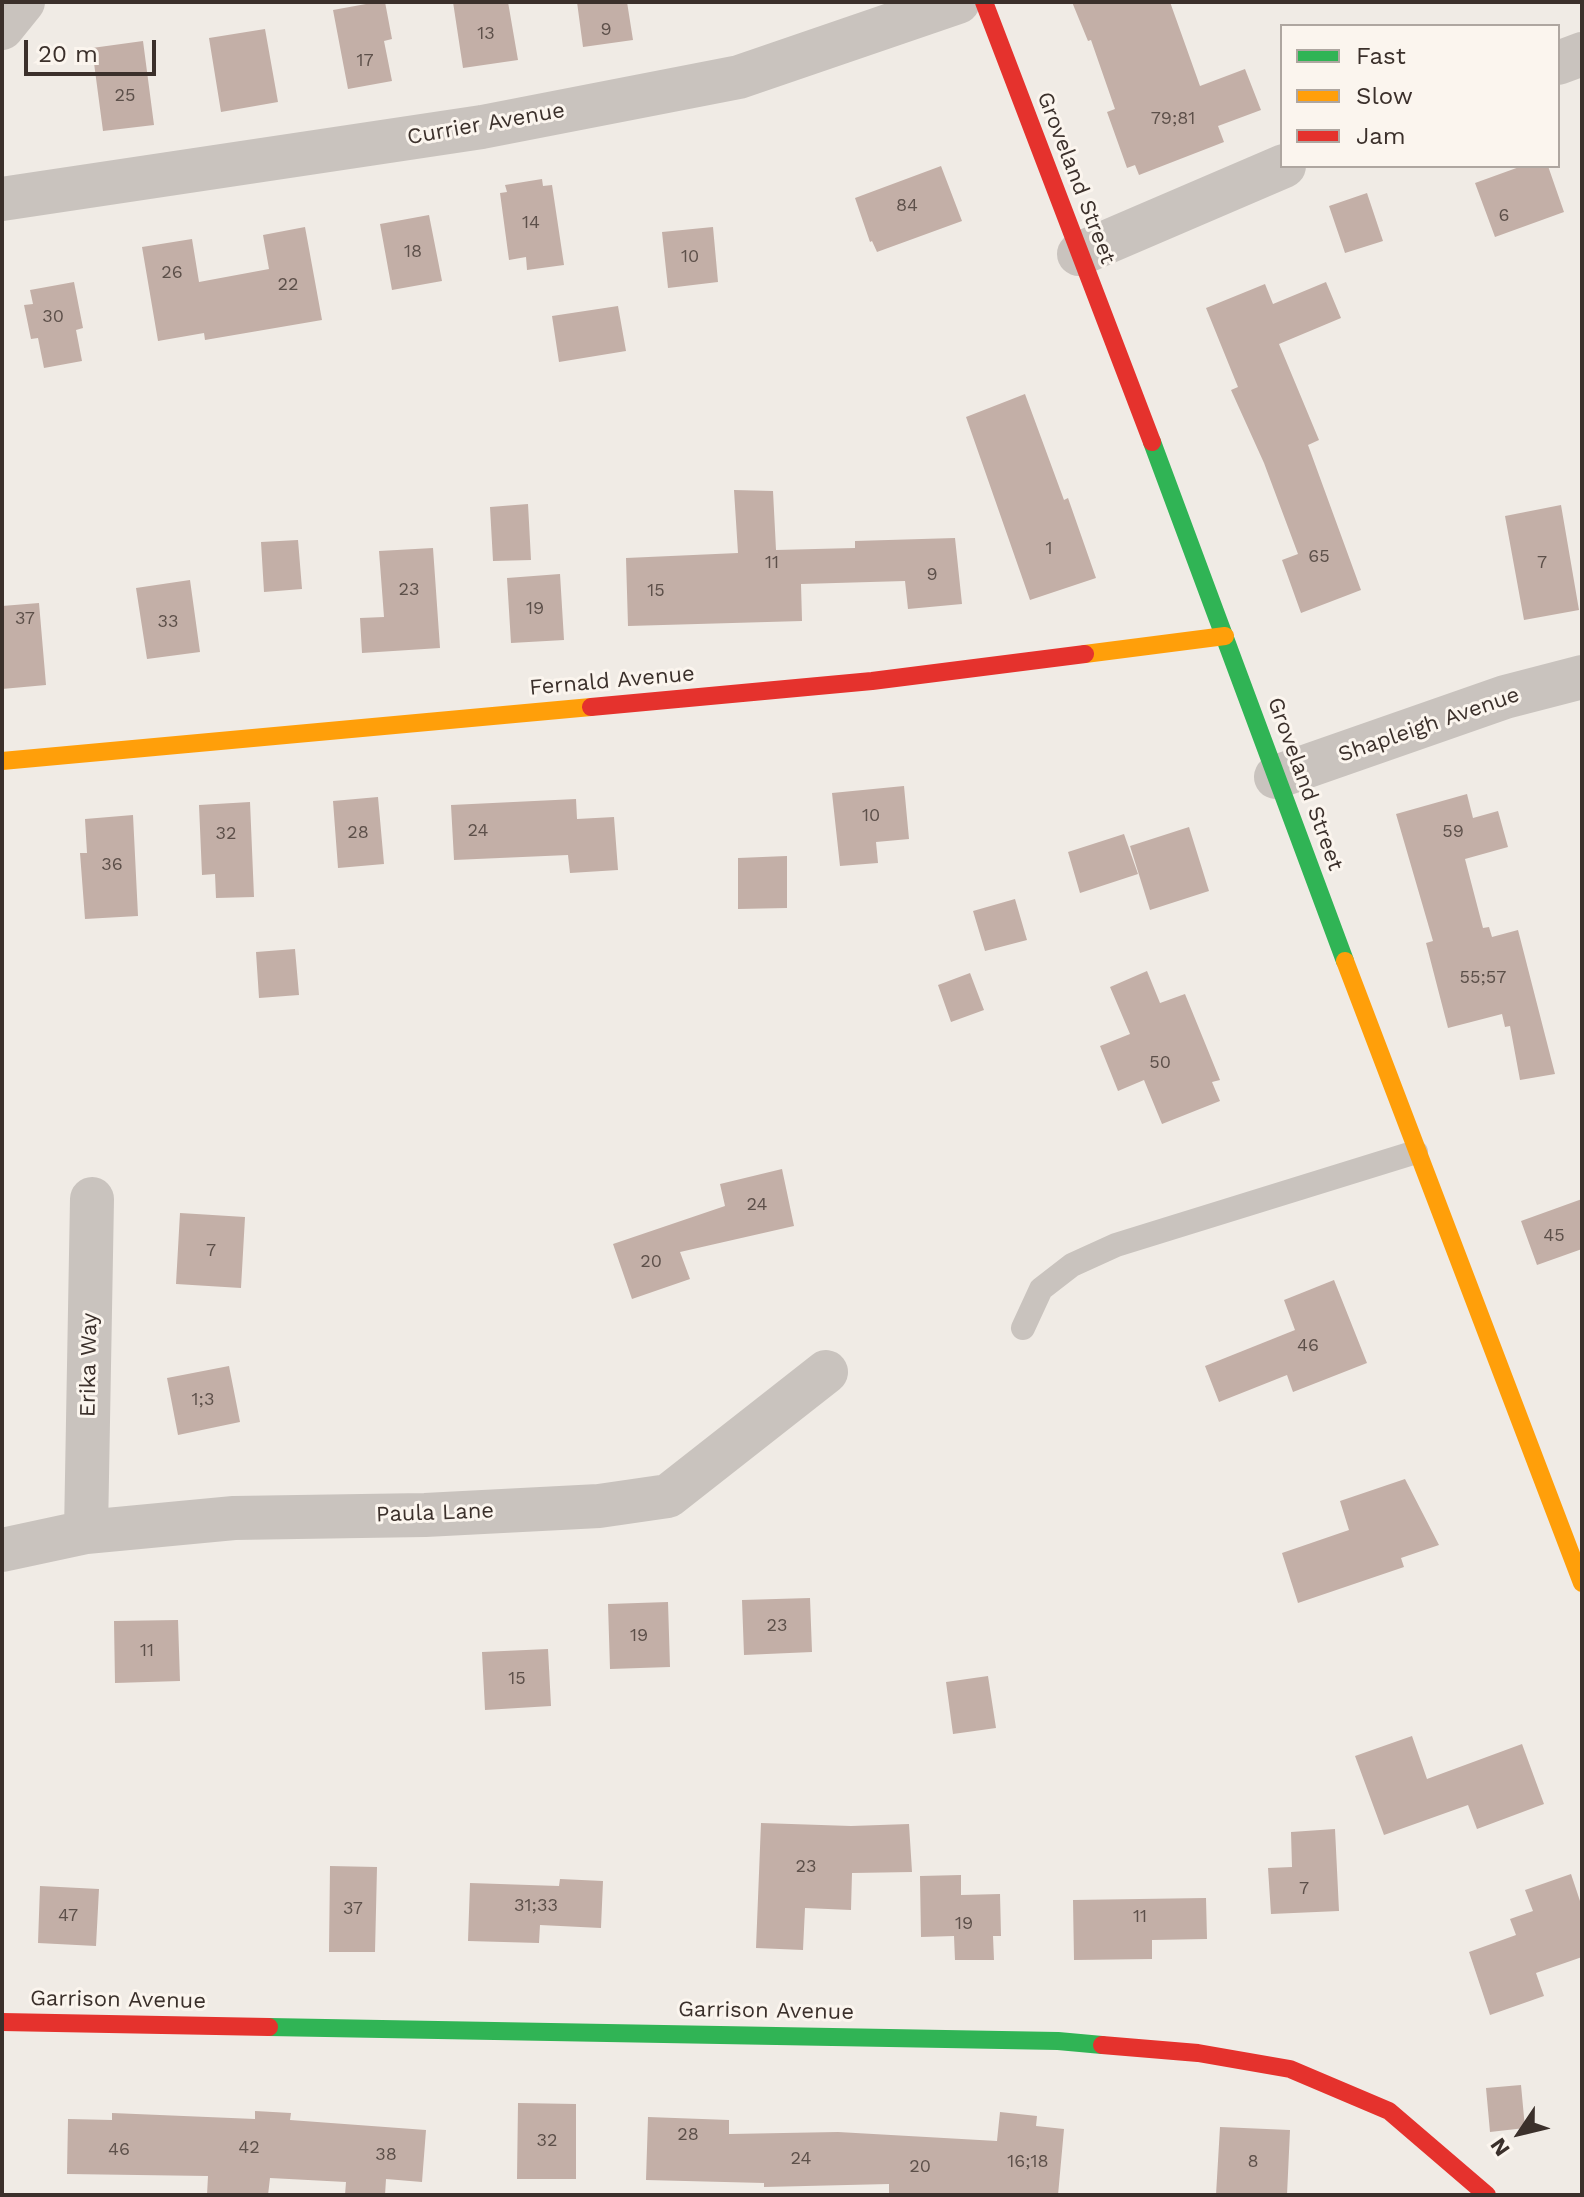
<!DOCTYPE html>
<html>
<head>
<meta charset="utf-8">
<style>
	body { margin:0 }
	#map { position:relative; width:1584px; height:2197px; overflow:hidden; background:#f0ebe5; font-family:"Work Sans",sans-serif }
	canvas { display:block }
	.frame { position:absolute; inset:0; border:4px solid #3b302b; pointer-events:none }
	.legend { position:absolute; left:1280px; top:24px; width:280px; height:144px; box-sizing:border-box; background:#fbf5ee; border:2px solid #aea6a0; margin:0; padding:10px 14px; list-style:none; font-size:24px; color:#3b302b }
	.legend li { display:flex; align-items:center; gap:16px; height:40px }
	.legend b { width:40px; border:2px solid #aea6a0 }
	.north { position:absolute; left:1480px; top:2093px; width:80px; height:80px; -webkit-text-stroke:6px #fbf5ee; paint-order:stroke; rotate:235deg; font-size:22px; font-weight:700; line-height:32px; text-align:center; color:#3b302b }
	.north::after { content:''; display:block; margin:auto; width:28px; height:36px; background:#3b302b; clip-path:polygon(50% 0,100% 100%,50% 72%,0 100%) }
	.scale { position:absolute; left:24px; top:40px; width:132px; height:36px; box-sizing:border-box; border:4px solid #3b302b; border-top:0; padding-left:10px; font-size:24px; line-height:28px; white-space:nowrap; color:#3b302b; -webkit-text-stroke:6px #fbf5ee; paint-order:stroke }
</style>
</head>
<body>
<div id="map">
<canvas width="1584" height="2197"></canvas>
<div class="frame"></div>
<ul class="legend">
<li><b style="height:10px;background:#30b455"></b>Fast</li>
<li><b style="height:10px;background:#ff9f0a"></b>Slow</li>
<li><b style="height:10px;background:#e5322d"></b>Jam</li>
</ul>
<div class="north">N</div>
<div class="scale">20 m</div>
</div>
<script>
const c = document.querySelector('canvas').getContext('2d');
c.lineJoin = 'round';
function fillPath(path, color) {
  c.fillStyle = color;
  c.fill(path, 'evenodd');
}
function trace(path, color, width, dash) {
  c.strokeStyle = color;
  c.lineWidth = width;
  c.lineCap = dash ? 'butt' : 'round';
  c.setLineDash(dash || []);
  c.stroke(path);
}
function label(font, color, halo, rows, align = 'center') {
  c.font = font + ' "Work Sans",sans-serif';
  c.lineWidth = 6;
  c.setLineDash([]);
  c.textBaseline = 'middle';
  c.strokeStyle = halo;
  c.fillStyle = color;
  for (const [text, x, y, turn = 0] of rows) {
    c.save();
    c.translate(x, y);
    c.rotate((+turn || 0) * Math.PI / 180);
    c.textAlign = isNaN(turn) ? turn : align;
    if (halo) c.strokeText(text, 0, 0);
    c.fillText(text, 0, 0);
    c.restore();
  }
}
fillPath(new Path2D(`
	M377 2H385L392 39 384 41 392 81 348 89 333 10Z
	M453 2H508L518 60 463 68Z
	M577 2H627L633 40 583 47Z
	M1072 2H1170L1200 86 1245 69 1261 110 1218 126 1224 142 1139 175 1135 165 1127 168 1107 112 1115 109 1091 40 1088 41Z
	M265 29 278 102 221 112 209 38Z
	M143 41 154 125 103 131 92 48Z
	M941 166 962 221 877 252 872 241 870 242 855 198Z
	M1522 166H1548L1564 212 1495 237 1475 183Z
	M542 179 543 186 552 185 564 265 527 270 526 257 509 260 500 193 507 192 505 185Z
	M1367 193 1383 241 1345 253 1329 206Z
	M429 215 442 281 392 290 380 224Z
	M305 227 322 320 205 340 204 333 158 341 142 247 192 239 199 282 269 269 263 235Z
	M713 227 718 282 668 288 662 232Z
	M74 282 83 328 76 330 82 361 44 368 38 338 31 339 24 305 33 304 30 290Z
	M1326 282 1341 318 1279 344 1319 440 1308 445 1361 590 1301 613 1282 560 1298 554 1264 463 1231 390 1238 387 1206 308 1265 284 1273 304Z
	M618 306 626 351 559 362 552 316Z
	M1025 394 1064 500 1068 498 1096 578 1030 600 966 417Z
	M734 490 773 491 776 550 855 548V541L955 538 962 604 908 609 905 581 801 584 802 621 628 626 626 558 738 553Z
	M528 504 531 560 493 561 490 507Z
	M1561 505 1579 610 1524 620 1505 516Z
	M298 540 302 589 264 592 261 542Z
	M433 548 440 648 362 653 360 618 384 617 379 551Z
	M560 574 564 640 511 643 507 578Z
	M190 580 200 652 147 659 136 588Z
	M39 603 46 685 2 689V606Z
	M904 786 909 839 876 842 878 863 840 866 832 793Z
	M1467 794 1473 818 1498 811 1508 847 1465 859 1483 928 1489 927 1492 937 1518 930 1555 1074 1520 1080 1510 1026 1505 1027 1502 1014 1448 1028 1426 943 1433 941 1396 814Z
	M378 797 384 864 338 868 333 801Z
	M576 799 577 819 614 817 618 870 570 873 568 855 454 860 451 805Z
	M250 802 254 897 216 898 215 874 202 875 199 805Z
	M133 815 138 916 85 919 80 853H87L85 819Z
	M1189 827 1209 891 1150 910 1130 846Z
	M1124 834 1138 874 1080 893 1068 852Z
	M787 856V908L738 909V858Z
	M1015 899 1027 940 985 951 973 911Z
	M295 949 299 995 259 998 256 952Z
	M1147 971 1160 1003 1185 994 1220 1080 1212 1082 1220 1101 1162 1124 1144 1080 1118 1091 1100 1046 1130 1034 1110 987Z
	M970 973 984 1010 951 1022 938 985Z
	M782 1169 794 1226 680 1252 690 1279 632 1299 613 1244 725 1206 720 1184Z
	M1582 1199V1249L1537 1265 1521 1221Z
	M180 1213 245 1217 241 1288 176 1284Z
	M1334 1280 1367 1363 1293 1392 1287 1375 1219 1402 1205 1366 1295 1330 1284 1300Z
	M229 1366 240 1422 178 1435 167 1378Z
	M1405 1479 1439 1545 1401 1558 1404 1567 1298 1603 1282 1553 1349 1530 1340 1501Z
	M810 1598 812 1652 744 1655 742 1600Z
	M668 1602 670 1667 610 1669 608 1604Z
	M178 1620 180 1681 115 1683 114 1621Z
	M548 1649 551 1706 485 1710 482 1652Z
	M988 1676 996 1728 953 1734 946 1682Z
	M1412 1736 1427 1779 1522 1744 1544 1804 1477 1829 1468 1805 1384 1835 1355 1756Z
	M761 1823 851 1826 909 1824 912 1872 852 1873 851 1910 805 1908 803 1950 756 1948Z
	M1335 1829 1339 1911 1271 1914 1268 1868 1292 1867 1291 1832Z
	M330 1866 377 1867 375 1952H329Z
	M1571 1874 1582 1907V1957L1536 1973 1544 1996 1490 2015 1469 1952 1516 1935 1510 1919 1533 1911 1525 1890Z
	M961 1875V1895L1000 1894 1001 1936H993L994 1960H955L954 1936 921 1937 920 1876Z
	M560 1879 603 1881 601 1928 540 1925 539 1943 468 1941 470 1883 559 1886Z
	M40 1886 99 1889 96 1946 38 1943Z
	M1206 1898 1207 1939 1152 1940V1959L1074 1960 1073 1900Z
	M1521 2085 1525 2128 1490 2132 1486 2088Z
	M518 2103 576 2104V2179H517Z
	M255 2111 291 2113 290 2120 426 2130 422 2182 386 2179 385 2195H345L346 2182 270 2178 268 2195H207L208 2176 67 2174 68 2119 112 2120V2113L255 2119Z
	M1000 2112 1037 2116 1036 2126 1064 2129 1058 2195H889V2184L764 2187V2183L646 2180 648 2117 729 2120V2134L838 2132 997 2141Z
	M1220 2127 1290 2130 1287 2195H1216Z`), '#c3afa7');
trace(new Path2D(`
	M1023 1328 1041 1289 1072 1265 1116 1245 1416 1152`), '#c9c3be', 24);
trace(new Path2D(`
	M2 28 23 2
	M1558 63 1582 54
	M2 199 482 127 739 77 958 2
	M1079 254 1284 166
	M1276 777 1505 697 1582 677
	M86 1532 92 1199
	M2 1550 86 1532 234 1518 425 1515 599 1506 668 1496 826 1372`), '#c9c3be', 44);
trace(new Path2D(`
	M1152 442 1345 961
	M269 2027 1058 2041 1102 2045`), '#30b455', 18);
trace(new Path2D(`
	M1085 654 1225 636
	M2 761 591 707
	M1345 961 1582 1583`), '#ff9f0a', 18);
trace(new Path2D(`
	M984 2 1152 442
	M591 707 872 681 1085 654
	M2 2022 269 2027
	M1102 2045 1198 2053 1290 2069 1389 2111 1487 2195`), '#e5322d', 18);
label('18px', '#5d504a', null, [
	["9",606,30],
	["13",486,34],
	["17",365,61],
	["25",125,96],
	["79;81",1173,119],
	["84",907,206],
	["6",1504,216],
	["14",531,223],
	["18",413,252],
	["10",690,257],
	["26",172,273],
	["22",288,285],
	["30",53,317],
	["1",1049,549],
	["65",1319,557],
	["11",772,563],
	["7",1542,563],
	["9",932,575],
	["23",409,590],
	["15",656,591],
	["19",535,609],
	["37",25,619],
	["33",168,622],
	["10",871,816],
	["24",478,831],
	["59",1453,832],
	["28",358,833],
	["32",226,834],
	["36",112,865],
	["55;57",1483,978],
	["50",1160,1063],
	["24",757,1205],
	["45",1554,1236],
	["7",211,1251],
	["20",651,1262],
	["46",1308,1346],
	["1;3",203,1400],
	["23",777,1626],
	["19",639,1636],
	["11",147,1651],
	["15",517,1679],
	["23",806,1867],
	["7",1304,1889],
	["31;33",536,1906],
	["37",353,1909],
	["47",68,1916],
	["11",1140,1917],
	["19",964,1924],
	["28",688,2135],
	["32",547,2141],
	["42",249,2148],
	["46",119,2150],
	["38",386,2155],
	["24",801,2159],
	["16;18",1028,2162],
	["8",1253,2162],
	["20",920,2167]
]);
label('22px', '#3b302b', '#fbf5ee', [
	["Currier Avenue",486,124,-10],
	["Groveland Street",1076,178,69],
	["Fernald Avenue",612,681,-5],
	["Shapleigh Avenue",1429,725,-19],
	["Groveland Street",1305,784,70],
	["Erika Way",89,1365,-89],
	["Paula Lane",435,1513,-2],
	["Garrison Avenue",118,2000,1],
	["Garrison Avenue",766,2011,1]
]);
</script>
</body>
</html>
